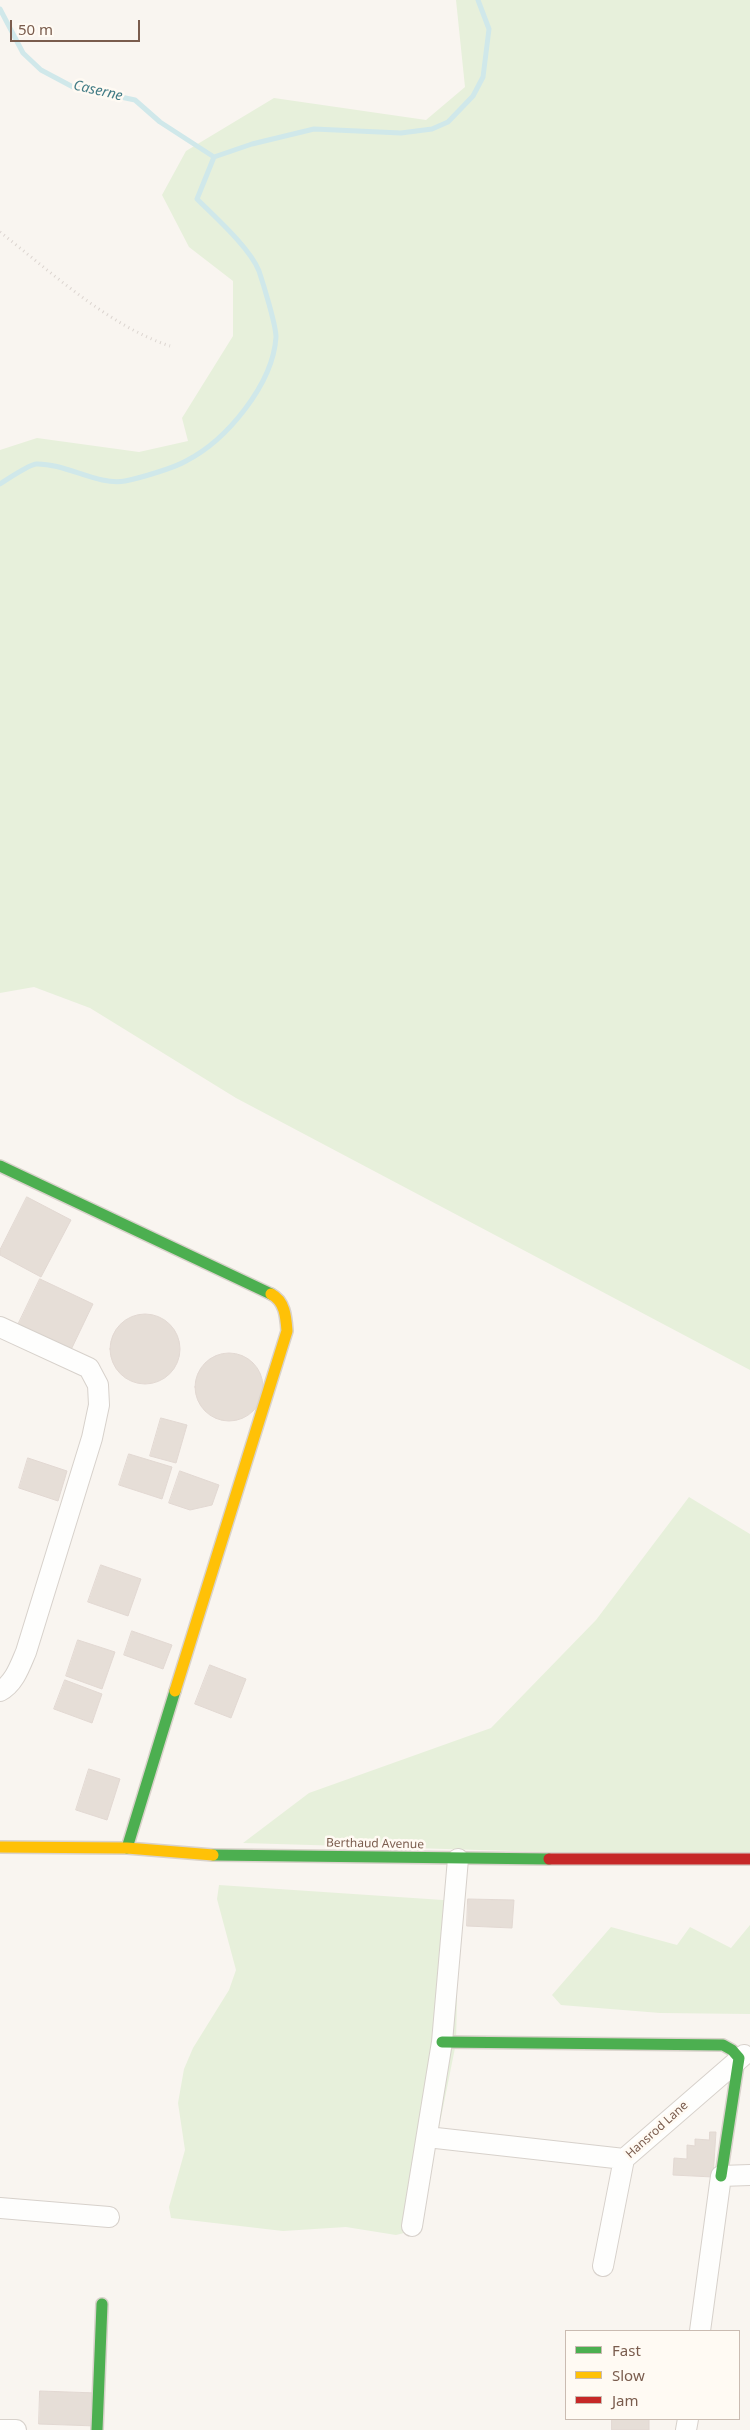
<!DOCTYPE html>
<html>
<head>
<meta charset="utf-8">
<style>
	body { margin:0 }
	#map { position:relative; width:750px; height:2430px; overflow:hidden; background:#f9f5f0; font-family:"Noto Sans",sans-serif }
	canvas { display:block }
	.legend { position:absolute; left:565px; top:2330px; width:175px; height:90px; box-sizing:border-box; background:#fffaf3; border:1px solid #cabbb1; margin:0; padding:6px 9px; list-style:none; font-size:15px; color:#7a5c4d }
	.legend li { display:flex; align-items:center; gap:10px; height:25px }
	.legend b { width:25px; border:1px solid #cabbb1 }
	.scale { position:absolute; left:10px; top:20px; width:130px; height:22px; box-sizing:border-box; border:2px solid #7a5c4d; border-top:0; padding-left:6px; font-size:15px; line-height:18px; white-space:nowrap; color:#7a5c4d; -webkit-text-stroke:4px #fffaf3; paint-order:stroke }
</style>
</head>
<body>
<div id="map">
<canvas width="750" height="2430"></canvas>
<ul class="legend">
<li><b style="height:6px;background:#4caf50"></b>Fast</li>
<li><b style="height:6px;background:#ffc107"></b>Slow</li>
<li><b style="height:6px;background:#c62828"></b>Jam</li>
</ul>
<div class="scale">50 m</div>
</div>
<script>
const c = document.querySelector('canvas').getContext('2d');
c.lineJoin = 'round';
function fillPath(path, color) {
  c.fillStyle = color;
  c.fill(path, 'evenodd');
}
function trace(path, color, width, dash) {
  c.strokeStyle = color;
  c.lineWidth = width;
  c.lineCap = dash ? 'butt' : 'round';
  c.setLineDash(dash || []);
  c.stroke(path);
}
function label(font, color, halo, rows, align = 'center') {
  c.font = font + ' "Noto Sans",sans-serif';
  c.lineWidth = 5;
  c.setLineDash([]);
  c.textBaseline = 'middle';
  c.strokeStyle = halo;
  c.fillStyle = color;
  for (const [text, x, y, turn = 0] of rows) {
    c.save();
    c.translate(x, y);
    c.rotate((+turn || 0) * Math.PI / 180);
    c.textAlign = isNaN(turn) ? turn : align;
    if (halo) c.strokeText(text, 0, 0);
    c.fillText(text, 0, 0);
    c.restore();
  }
}
fillPath(new Path2D(`
	M456 0H750V1370L236 1098 90 1008 34 987 0 993V450L37 438 139 452 188 441 182 418 233 336V281L189 247 162 195 186 151 274 98 426 120 465 87Z
	M689 1497 750 1534V1858L243 1843 309 1793 491 1728 596 1620Z
	M219 1885 458 1901 449 1961 457 1997 456 2043 425 2197 408 2232 396 2235 346 2227 283 2231 171 2218 169 2207 185 2150 178 2103 184 2069 193 2048 229 1990 236 1970 217 1899Z
	M750 1925V2014L660 2013 561 2005 552 1995 611 1927 677 1945 690 1927 731 1948Z`), '#e7f0db');
trace(new Path2D(`
	M0 9 23 53 41 70 73 87 135 100 160 122 214 157
	M0 484C8 479 28 465 36 464 65 463 98 486 125 481 140 478 174 468 186 461 227 440 273 384 276 337 276 325 263 283 259 271 250 248 215 217 197 199L214 157 252 144 314 129 401 133 432 129 448 122 473 96 483 77 489 29 478 0`), '#d0e8ea', 5);
const building = new Path2D(`
	M27 1197 71 1220 41 1277 0 1255V1250Z
	M40 1279 93 1304 69 1354 16 1329Z
	M110 1349a35 35 0 1 1 70 0a35 35 0 1 1-70 0Z
	M195 1387a34 34 0 1 1 68 0a34 34 0 1 1-68 0Z
	M161 1418 187 1425 176 1463 150 1456Z
	M129 1454 172 1467 162 1499 119 1485Z
	M28 1458 67 1471 58 1501 19 1488Z
	M180 1471 219 1485 212 1505 190 1510 169 1503Z
	M101 1565 141 1579 128 1616 88 1602Z
	M132 1631 172 1645 163 1669 124 1655Z
	M78 1640 115 1652 102 1689 66 1676Z
	M210 1665 246 1679 231 1718 195 1704Z
	M65 1680 102 1694 92 1723 54 1709Z
	M89 1769 120 1779 107 1820 76 1810Z
	M468 1899 514 1900 512 1928 467 1926Z
	M710 2132H716L713 2177 673 2175 674 2158 687 2159V2145L695 2146V2139L709 2140Z
	M40 2391 97 2393 96 2426 39 2424Z
	M612 2419H649V2430H612Z`);
fillPath(building, '#e6ded7');
trace(building, '#e2d8d2', 1);
const street = new Path2D(`
	M0 1327 89 1368 98 1385 99 1405 92 1438 26 1652C20 1666 14 1684 0 1691
	M427 2137 624 2159
	M0 2208 109 2217
	M412 2226 442 2042 458 1859
	M603 2266 624 2159 744 2055
	M700 2331 721 2176 750 2175
	M0 2430H16
	M686 2430 688 2419`);
const fast = new Path2D(`
	M0 1166 271 1294
	M127 1848 175 1691
	M213 1855 549 1859
	M442 2042 723 2045 732 2050 739 2058 721 2176
	M97 2430 102 2304`);
const slow = new Path2D(`
	M175 1691 287 1331C286 1317 285 1301 271 1294
	M0 1847 127 1848 213 1855`);
const jam = new Path2D(`
	M549 1859H750`);
trace(street, '#d7d1cb', 22);
trace(fast, '#d9d2cb', 14);
trace(slow, '#d9d2cb', 14);
trace(jam, '#d9d2cb', 14);
trace(new Path2D(`
	M0 232C51 272 109 326 170 346`), '#dcd5d0', 3, [1, 4]);
trace(street, '#fefefd', 20);
trace(fast, '#4caf50', 11);
trace(slow, '#ffc107', 11);
trace(jam, '#c62828', 11);
label('12px', '#7a5c4d', '#fffaf3', [
	["Berthaud Avenue",375,1844,1],
	["Hansrod Lane",657,2130,-42]
]);
label('italic 14px', '#437c86', '#fffaf3', [
	["Caserne",98,91,13]
]);
</script>
</body>
</html>
